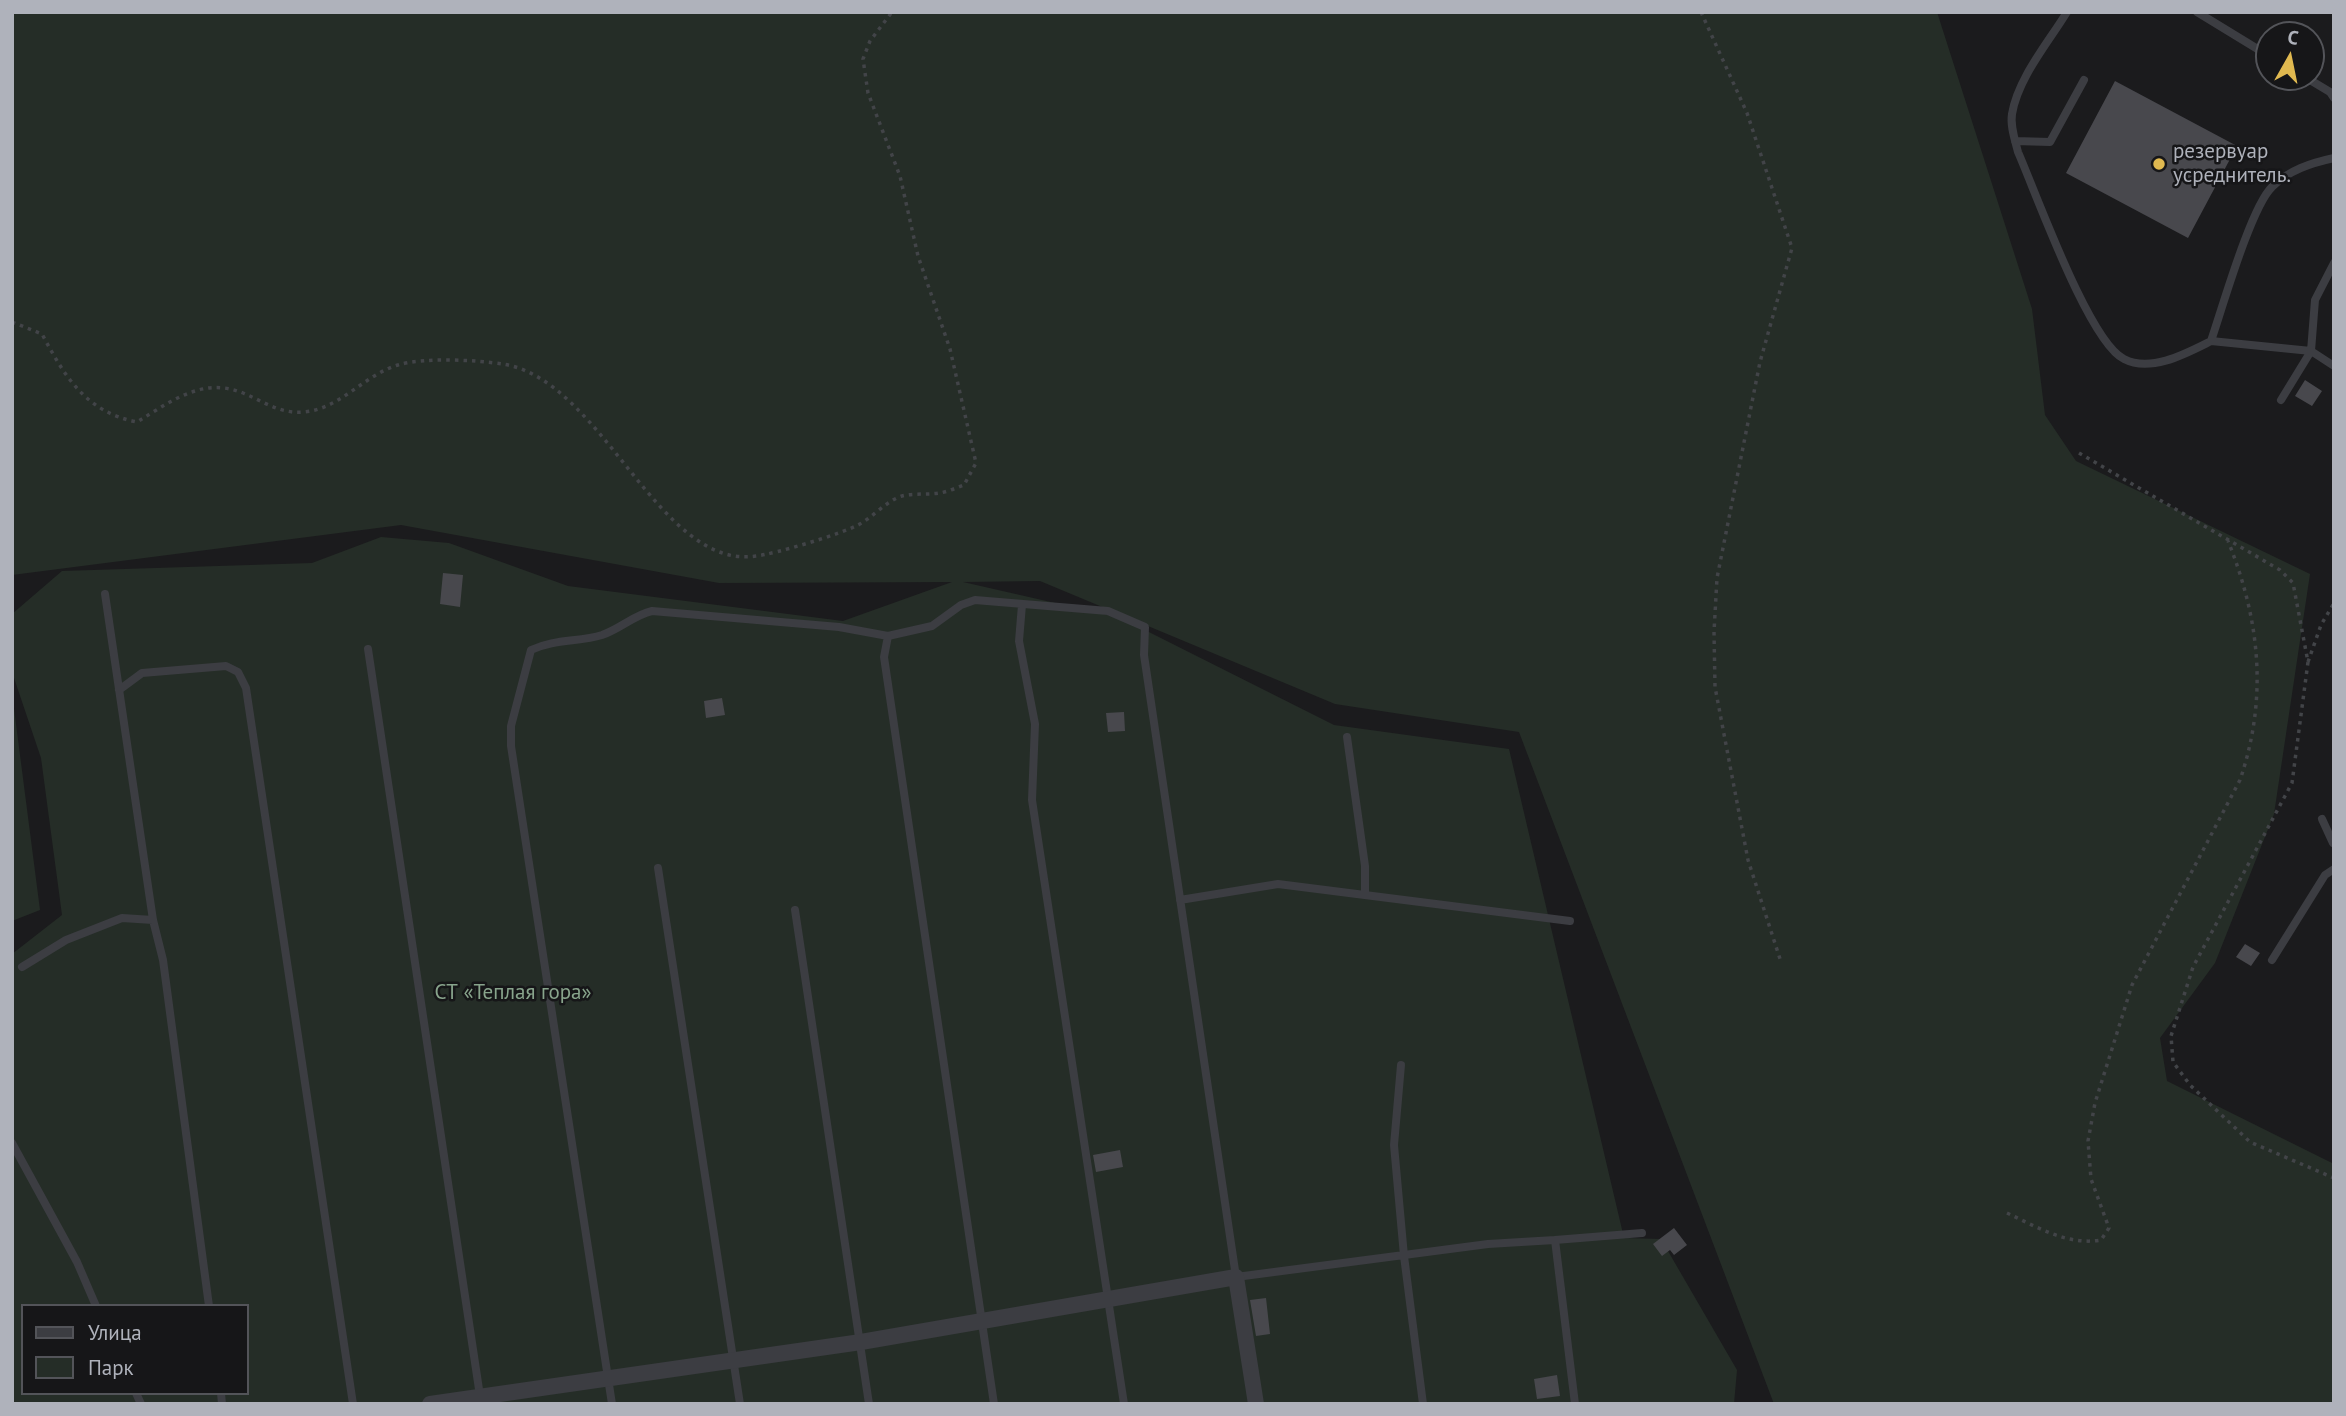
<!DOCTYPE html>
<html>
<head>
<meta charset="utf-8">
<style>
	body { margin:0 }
	#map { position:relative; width:2346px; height:1416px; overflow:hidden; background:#1b1b1d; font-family:"PT Sans",sans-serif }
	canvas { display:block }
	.frame { position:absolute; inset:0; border:14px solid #afb2bb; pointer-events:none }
	.legend { position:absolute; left:21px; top:1304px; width:228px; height:91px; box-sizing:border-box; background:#161618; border:2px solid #535459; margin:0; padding:9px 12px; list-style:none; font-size:21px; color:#afb2bb }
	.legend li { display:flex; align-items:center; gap:14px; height:35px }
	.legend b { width:35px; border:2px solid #535459 }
	.north { position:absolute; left:2255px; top:21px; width:70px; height:70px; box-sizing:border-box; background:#161618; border:2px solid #535459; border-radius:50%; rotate:9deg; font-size:19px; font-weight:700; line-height:28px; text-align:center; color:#afb2bb }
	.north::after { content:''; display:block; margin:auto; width:24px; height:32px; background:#e0b950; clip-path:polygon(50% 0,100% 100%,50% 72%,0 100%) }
</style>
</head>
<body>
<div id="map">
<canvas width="2346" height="1416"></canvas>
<div class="frame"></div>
<ul class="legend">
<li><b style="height:9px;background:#3c3d42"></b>Улица</li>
<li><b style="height:19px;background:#252d27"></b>Парк</li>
</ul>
<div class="north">С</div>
</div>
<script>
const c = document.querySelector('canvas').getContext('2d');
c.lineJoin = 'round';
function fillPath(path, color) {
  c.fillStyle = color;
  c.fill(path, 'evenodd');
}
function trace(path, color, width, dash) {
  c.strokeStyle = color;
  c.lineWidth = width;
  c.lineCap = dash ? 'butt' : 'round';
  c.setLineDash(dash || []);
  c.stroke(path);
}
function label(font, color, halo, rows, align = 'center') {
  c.font = font + ' "PT Sans",sans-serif';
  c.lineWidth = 5;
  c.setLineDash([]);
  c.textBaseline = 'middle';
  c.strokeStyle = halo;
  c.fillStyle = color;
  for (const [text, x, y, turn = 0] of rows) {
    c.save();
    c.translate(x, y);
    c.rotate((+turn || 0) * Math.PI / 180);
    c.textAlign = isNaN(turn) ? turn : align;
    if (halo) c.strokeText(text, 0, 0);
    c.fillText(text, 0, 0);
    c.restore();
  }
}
fillPath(new Path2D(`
	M12 12H1937L2032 309 2045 415 2076 461 2310 574 2274 814 2215 963 2160 1038 2167 1081 2334 1164V1404H1774L1519 732 1335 704 1040 581 963 582 1121 618 1334 725 1509 749 1624 1238 1661 1239 1737 1370 1734 1404H12V954L62 915 41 758 12 672V614L62 571 312 563 381 537 449 543 568 586 843 621 952 582 719 583 401 525 12 575ZM23 1306H247V1393H23Z
	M12 693 40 910 12 921Z`), '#252d27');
fillPath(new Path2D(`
	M2115 81 2237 146 2188 238 2066 173Z
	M2305 380 2322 391 2312 406 2295 396Z
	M443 573 463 575 460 607 440 604Z
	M722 698 725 715 706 718 704 701Z
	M1124 712 1125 731 1108 732 1106 713Z
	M2245 944 2260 953 2251 966 2236 957Z
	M1120 1150 1123 1167 1096 1172 1093 1155Z
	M1674 1228 1687 1245 1674 1255 1670 1250 1662 1256 1653 1244Z
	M1266 1298 1270 1334 1256 1336 1250 1300Z
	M1557 1375 1560 1396 1537 1399 1534 1379Z`), '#48484d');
trace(new Path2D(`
	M1701 12 1747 113 1792 248 1760 362 1717 578 1714 632 1715 687 1748 860 1781 962
	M12 322 42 334C65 377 86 412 137 422 162 407 192 384 224 388 252 391 273 415 304 412 340 409 364 375 398 365 425 357 475 360 503 364 603 380 659 571 756 556 775 554 841 534 858 525 872 518 886 501 902 496 913 493 927 495 939 493 947 492 956 488 964 485L976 463 950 349 918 256 900 176 868 93 863 59 870 41 892 12
	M2079 453 2280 570 2293 583 2308 662 2292 783 2193 967 2171 1036 2173 1062 2190 1085 2250 1142 2334 1178
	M2308 662 2321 625 2334 603
	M2007 1213C2037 1227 2068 1246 2101 1240L2109 1228 2091 1179 2088 1141 2095 1103 2132 985 2240 780C2268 698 2260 620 2228 541`), '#424448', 3.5, [3.5, 5]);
trace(new Path2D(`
	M2067 12C2048 43 2018 78 2012 114 2010 126 2015 140 2018 152 2036 193 2089 342 2124 359 2151 373 2187 353 2211 341 2222 309 2251 207 2272 187 2289 170 2311 163 2334 158
	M2197 12 2269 56
	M2305 77 2330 92 2334 98
	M2015 141 2050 142 2084 80
	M2334 263 2315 300 2311 351 2334 366
	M2211 341 2311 351 2281 400
	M105 594 153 920 163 960 209 1306
	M1022 605 1019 641 1035 724 1032 800 1124 1404
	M888 636 884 657 994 1404
	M368 649 480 1396
	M119 690 142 673 226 666 238 672 246 688 353 1404
	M1347 737 1365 866V894
	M2322 819 2333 843
	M658 868 740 1404
	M1180 900 1278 884 1570 921
	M795 910 869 1404
	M2272 960 2325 875 2334 869
	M22 967 66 940 122 918 153 920
	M1401 1065 1394 1145 1404 1256 1423 1404
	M12 1143 77 1262 96 1306
	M1555 1240 1642 1233
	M136 1393 141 1404
	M221 1393 222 1404
	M612 1404 511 746V726L531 650C554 639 579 642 602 635 620 629 634 615 652 611L839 627 888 636 932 626 961 605 975 600 1108 611 1145 627 1144 655 1236 1277 1488 1244 1555 1240 1575 1404`), '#3c3d42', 8);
trace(new Path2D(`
	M430 1404 861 1342 1236 1277 1256 1404`), '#3c3d42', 16);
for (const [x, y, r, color] of [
	[2159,164,7,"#e0b950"]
]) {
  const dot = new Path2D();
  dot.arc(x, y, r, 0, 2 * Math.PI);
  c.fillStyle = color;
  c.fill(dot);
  trace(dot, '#161618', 2.5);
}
label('21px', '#afb2bb', '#161618', [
	["резервуар",2173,152],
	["усреднитель.",2173,176]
], 'left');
label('21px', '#88a48c', '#161618', [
	["СТ «Теплая гора»",513,993]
]);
</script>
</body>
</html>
